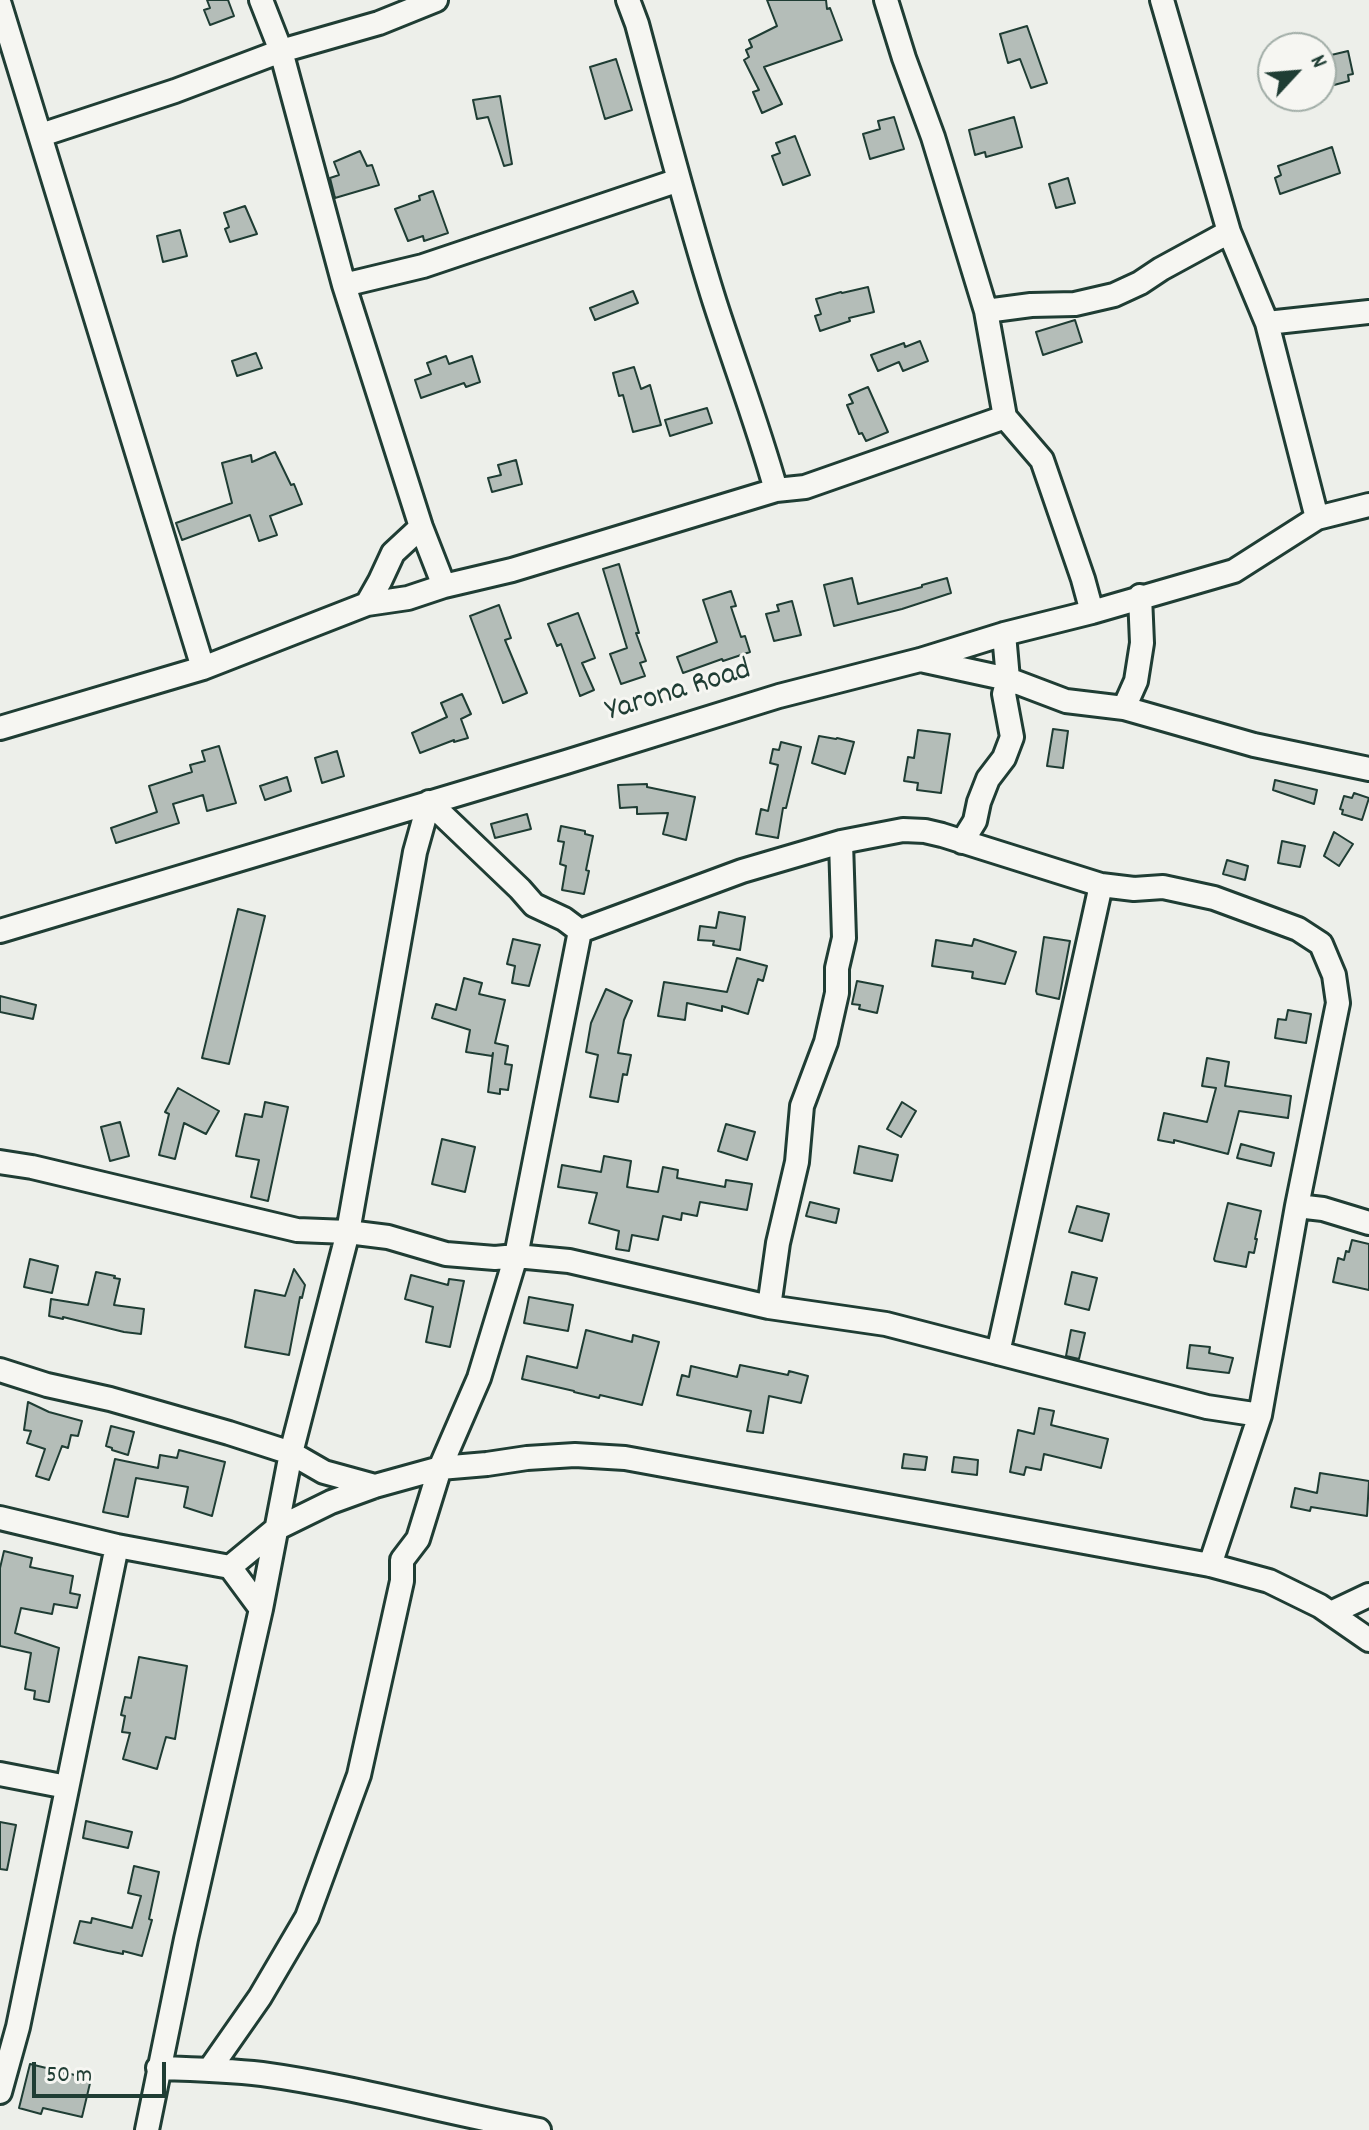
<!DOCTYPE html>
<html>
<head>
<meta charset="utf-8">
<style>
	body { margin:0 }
	#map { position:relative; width:1369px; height:2130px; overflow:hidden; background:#edefea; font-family:Dekko,sans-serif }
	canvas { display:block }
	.north { position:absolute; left:1257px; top:32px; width:80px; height:80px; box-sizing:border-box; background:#f6f6f2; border:2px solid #a0aca6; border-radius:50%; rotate:64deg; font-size:22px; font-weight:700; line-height:32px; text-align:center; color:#1f3d34 }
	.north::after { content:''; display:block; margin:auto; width:28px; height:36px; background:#1f3d34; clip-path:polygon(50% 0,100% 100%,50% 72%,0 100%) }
	.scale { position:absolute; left:32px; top:2062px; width:134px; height:36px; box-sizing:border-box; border:4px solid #1f3d34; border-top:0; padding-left:10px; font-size:24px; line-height:28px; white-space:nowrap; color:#1f3d34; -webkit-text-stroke:6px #f6f6f2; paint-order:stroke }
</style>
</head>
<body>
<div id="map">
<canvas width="1369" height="2130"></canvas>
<div class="north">N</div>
<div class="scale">50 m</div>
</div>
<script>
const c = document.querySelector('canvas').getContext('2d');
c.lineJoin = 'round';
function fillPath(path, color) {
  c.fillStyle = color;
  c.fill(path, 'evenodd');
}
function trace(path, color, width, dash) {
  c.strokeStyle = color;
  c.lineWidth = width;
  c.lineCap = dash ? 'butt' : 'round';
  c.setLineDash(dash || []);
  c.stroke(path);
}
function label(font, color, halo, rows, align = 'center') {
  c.font = font + ' Dekko,sans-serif';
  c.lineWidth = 6;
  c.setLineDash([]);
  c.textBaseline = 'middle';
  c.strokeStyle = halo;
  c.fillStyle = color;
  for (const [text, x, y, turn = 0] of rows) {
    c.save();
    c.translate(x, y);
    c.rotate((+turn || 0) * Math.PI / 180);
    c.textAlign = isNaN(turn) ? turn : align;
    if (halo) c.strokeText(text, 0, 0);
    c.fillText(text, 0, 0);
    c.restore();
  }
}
const building = new Path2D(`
	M207 0H228L234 16 210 25 204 10 210 8Z
	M767 0H826L827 9 830 8 842 40 764 67 782 104 762 113 753 92 759 90 744 60 749 57 746 50 752 47 749 40 777 26Z
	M1027 26 1047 83 1031 88 1020 59 1008 63 1000 34Z
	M1348 51 1353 74 1348 75 1349 81 1334 85 1327 56Z
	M616 59 632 110 605 119 590 67Z
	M500 96 512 164 504 166 488 117 477 119 473 100Z
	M894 117 904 149 870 159 863 134 880 129 878 121Z
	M1014 117 1022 147 986 157 985 152 975 155 969 130Z
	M795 136 810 175 783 185 772 156 780 153 776 143Z
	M1332 147 1340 173 1280 194 1275 178 1281 175 1278 166Z
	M360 151 367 166 372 165 379 185 335 198 330 178 339 175 334 162Z
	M1068 178 1075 203 1056 208 1049 184Z
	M433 191 448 233 424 241 423 236 408 241 395 209 420 200 419 196Z
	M245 206 257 234 230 242 225 229 229 227 224 213Z
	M180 230 187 256 163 262 157 236Z
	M868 287 874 312 849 318 850 321 820 331 815 316 821 314 816 299 841 292 842 293Z
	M633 291 638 303 595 320 590 308Z
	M1075 320 1082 342 1043 355 1036 332Z
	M920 341 928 361 903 371 899 362 878 371 871 355 904 343 905 347Z
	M256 353 262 368 237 376 232 361Z
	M446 356 449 364 472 356 480 382 466 387 464 383 421 398 415 380 431 374 427 363Z
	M634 367 641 389 650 385 661 425 633 432 623 395 619 396 613 373Z
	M868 387 888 432 866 441 862 433 859 434 847 405 853 403 849 395Z
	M707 408 712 423 670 436 665 420Z
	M275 452 291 485 294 484 302 504 270 516 277 535 259 541 250 515 182 540 176 523 232 503 222 463 251 455 252 462Z
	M516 460 522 484 492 492 488 478 501 475 498 465Z
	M619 564 639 633H636L646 661 640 663 645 676 621 684 610 654 627 648 603 569Z
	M852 578 858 604 922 587V585L947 578 951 593 902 609 834 626 824 585Z
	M731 591 736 606 731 607 741 637 745 636 750 652 723 661 722 659 683 673 677 657 717 642 703 600Z
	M792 601 801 635 774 641 766 614 779 611 777 605Z
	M499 605 511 638 505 640 527 693 503 703 470 616Z
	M578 613 595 658 582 663 594 690 580 696 561 644 557 646 548 624Z
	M462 694 471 714 461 719 468 738 454 742V740L420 753 412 733 447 717 441 703Z
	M1053 729 1068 731 1063 768 1047 766Z
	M918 730 950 734 941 793 917 790 918 783 904 781 908 757 914 758Z
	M819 736 836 739 837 738 854 742 845 774 812 763Z
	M781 742 801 747 786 808H783L778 838 756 834 761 809 768 811 778 765 770 763 773 749 779 750Z
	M219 746 236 803 207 811 203 795 173 804 179 823 116 843 111 828 157 812 149 786 192 772 190 765 205 761 202 751Z
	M337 751 344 776 322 783 315 758Z
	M287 777 291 791 265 800 260 786Z
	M1275 780 1317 790 1314 804 1273 790Z
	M647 784V787L695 797 686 840 663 834 668 813 637 814V807L620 808 618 785Z
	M1354 793 1369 798 1362 820 1342 814 1343 810 1340 809 1344 796 1352 798Z
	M527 814 531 829 495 838 491 824Z
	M561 826 585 831V834L593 836 586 870 589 871 584 894 562 890 566 866 560 864 564 842 558 841Z
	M1334 832 1353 844 1339 866 1324 856Z
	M1282 841 1305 846 1300 867 1278 863Z
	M1227 860 1248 866 1245 880 1223 874Z
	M238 909 265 916 229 1064 202 1058Z
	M719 912 745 917 740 950 713 945 714 941 698 940 700 926 716 928Z
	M1044 937 1070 941 1059 999 1037 994 1036 991Z
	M513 939 540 945 529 986 512 983 515 966 507 964Z
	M974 939 1016 952 1005 984 972 978 973 972 932 966 936 940 972 946Z
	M737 958 767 966 763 981 758 979 748 1014 722 1006V1011L687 1003 685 1020 658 1016 664 982 727 992Z
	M464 978 482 983 479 994 505 1000 495 1043 508 1046 505 1064 512 1065 508 1090 500 1089V1094L488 1092 493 1053 492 1056 466 1052 470 1030 432 1018 436 1004 456 1010Z
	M857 981 883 986 877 1013 859 1009 860 1005 852 1004Z
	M606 989 632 1001 624 1020 618 1053 631 1055 627 1075 623 1074 618 1102 590 1097 598 1055 586 1052 591 1023Z
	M0 996 36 1005 33 1019 0 1012Z
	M1288 1010 1311 1014 1306 1043 1275 1038 1278 1019 1286 1020Z
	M1207 1058 1229 1062 1225 1086 1291 1096 1288 1118 1239 1111 1228 1154 1174 1140V1143L1158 1140 1164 1113 1207 1122 1216 1088 1202 1086Z
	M178 1088 219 1111 206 1134 184 1123 175 1159 159 1155 169 1114 165 1112Z
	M265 1102 288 1107 268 1201 251 1197 259 1160 236 1156 245 1114 262 1117Z
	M902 1102 916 1111 901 1137 887 1129Z
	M120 1122 129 1156 110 1161 101 1127Z
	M726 1124 755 1132 747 1160 718 1151Z
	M442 1139 475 1147 465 1192 432 1184Z
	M1241 1144 1274 1153 1271 1166 1237 1158Z
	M859 1146 898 1155 892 1181 854 1173Z
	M604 1156 631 1161 627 1187 658 1192 663 1167 678 1170 677 1178 725 1187 726 1180 752 1184 747 1210 700 1202 697 1216 682 1213 681 1220 663 1216 658 1240 632 1235 629 1251 616 1249 619 1231 589 1223 597 1193 558 1187 562 1165 601 1172Z
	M810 1202 839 1209 836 1223 806 1216Z
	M1228 1203 1261 1211 1255 1239H1257L1254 1253 1249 1252 1246 1267 1215 1261 1214 1259Z
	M1077 1206 1109 1214 1102 1241 1069 1232Z
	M1352 1240 1369 1244V1290L1333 1282 1338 1258 1344 1260 1346 1251 1349 1252Z
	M30 1259 58 1266 52 1293 24 1287Z
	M294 1269 305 1285 302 1298 300 1297 289 1355 245 1347 255 1290 285 1296Z
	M96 1272 115 1276 114 1278 120 1279 114 1305 144 1309 141 1334 124 1332 63 1317V1319L49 1316 51 1299 88 1305Z
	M1072 1272 1097 1278 1089 1310 1065 1304Z
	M411 1275 448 1285 449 1279 464 1281 450 1347 426 1342 433 1307 405 1299Z
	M529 1297 573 1305 568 1331 524 1323Z
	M586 1330 632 1342 633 1335 659 1342 642 1405 600 1395 599 1398 574 1392V1391L522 1379 527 1356 577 1368Z
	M1071 1330 1085 1333 1079 1359 1066 1356Z
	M1190 1345 1210 1347 1209 1353 1233 1358 1229 1373 1187 1368Z
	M740 1365 788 1375 789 1371 808 1376 801 1403 769 1396 763 1433 747 1431 751 1411 677 1395 682 1375 689 1377 691 1366 737 1377Z
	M28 1402 49 1412 82 1421 78 1436 71 1435 68 1448 62 1446 49 1480 36 1476 45 1449 27 1443 31 1431 24 1430Z
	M1039 1408 1054 1411 1051 1425 1108 1439 1101 1468 1044 1454 1041 1470 1026 1467 1024 1475 1010 1472 1018 1430 1034 1434Z
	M111 1426 134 1432 128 1455 112 1450V1448L106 1446Z
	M179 1450 225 1462 212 1516 184 1507 188 1487 136 1478 128 1517 103 1512 115 1459 158 1468 160 1455 177 1458Z
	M904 1454 927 1457 925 1470 902 1468Z
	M954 1457 978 1460 977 1475 952 1472Z
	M1320 1473 1369 1481 1367 1516 1311 1507 1310 1511 1291 1507 1295 1488 1317 1493Z
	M4 1551 32 1558 30 1567 73 1576 70 1593 80 1595 77 1608 54 1604 52 1614 21 1608 15 1633 59 1648 49 1702 34 1699 35 1691 25 1689 31 1653 0 1646V1568Z
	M139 1657 187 1666 175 1739 166 1737 157 1769 123 1759 130 1733 122 1732 125 1716 121 1715 125 1697 131 1698Z
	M86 1821 132 1832 128 1848 83 1838Z
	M0 1822 16 1825 7 1870 0 1869Z
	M134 1866 159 1872 149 1919 152 1920 142 1956 123 1951V1954L108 1951 74 1943 80 1921 91 1923 92 1918 132 1928 141 1896 128 1893Z
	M30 2064 91 2079 82 2117 43 2108 41 2114 19 2108Z`);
fillPath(building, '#b4bdb8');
trace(building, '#1f3d34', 2);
const minor = new Path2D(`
	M261 0 281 51 344 285 421 527 444 586
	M628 0 637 24C662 117 686 211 715 303 735 365 758 426 776 490
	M886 0 904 58 933 137 986 311 1005 417 1042 460 1083 579 1092 612
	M1162 0 1229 232 1267 323 1317 518
	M0 5 203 668
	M41 135 175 91 281 51 379 23 436 0
	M344 285 423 266 679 180
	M986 311 1031 305 1075 304 1114 295 1140 283 1161 269 1229 232
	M1267 323 1369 312
	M367 604 380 581 393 553 421 527
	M925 661 1008 679 1066 701 1124 708 1254 745 1369 769
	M1124 708 1136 681 1142 643 1140 596
	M0 728 203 668 367 604 408 598 444 586 512 570 776 490 805 487 1005 417
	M962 842 975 821 979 802 988 779 1004 758 1012 737 1004 694 1008 679 1004 634
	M0 931 566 762 779 696 920 660 1004 634 1092 612 1234 571 1317 518 1369 505
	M580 931 742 871 841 842 903 830 925 831 942 835 1101 885 1134 889 1163 887 1214 898 1298 929 1321 944 1334 975 1338 1003 1297 1206 1260 1415 1210 1565
	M0 1162 32 1167 297 1230 348 1232 388 1237 446 1254 495 1258 516 1256 569 1261 769 1307 886 1324 1207 1407 1260 1415
	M1297 1206 1323 1209 1369 1223
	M769 1307 778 1243 797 1162 802 1106 826 1042 837 993V968L844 938 841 842
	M998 1353 1101 885
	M0 1370 47 1385 110 1399 229 1433 291 1453 324 1472 375 1486
	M0 1518 117 1546 230 1567 261 1609
	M230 1567 276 1529 331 1502 375 1486 440 1468 487 1464 527 1458 575 1455 625 1458 1210 1565 1269 1581 1320 1606 1369 1640
	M1331 1613 1369 1595
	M0 1774 67 1787
	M158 2068C193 2069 228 2070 262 2074 356 2087 447 2113 539 2130
	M209 2070 260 1997 307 1917 359 1775 402 1581V1560L418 1539 440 1468 479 1378 516 1256 580 931
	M0 2092 18 2027 117 1546
	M147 2130 186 1939 261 1609 291 1453 348 1232 415 852 429 802 520 889 534 905 564 919 580 931`);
trace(minor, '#1f3d34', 28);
trace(minor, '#f6f6f2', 22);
label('32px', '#1f3d34', '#f6f6f2', [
	["Yarona Road",679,693,-17]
]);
</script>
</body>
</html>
